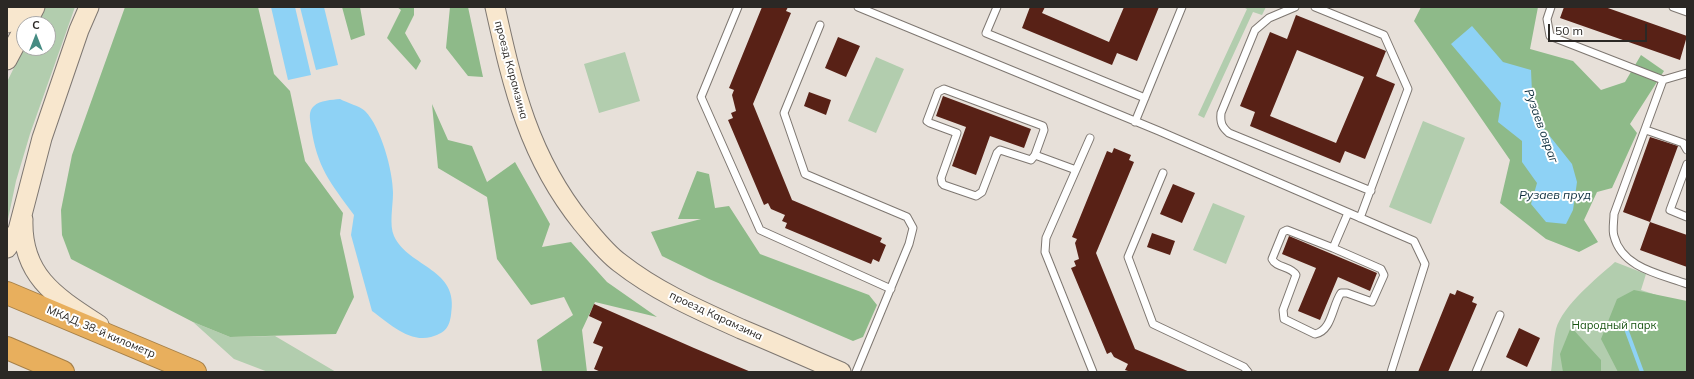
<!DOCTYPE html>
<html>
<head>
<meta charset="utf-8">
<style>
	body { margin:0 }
	#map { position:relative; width:1694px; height:379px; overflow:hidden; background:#e7e0d9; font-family:Mulish,sans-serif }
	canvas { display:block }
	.frame { position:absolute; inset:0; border:8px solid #2b2825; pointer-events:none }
	.north { position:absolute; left:16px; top:16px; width:40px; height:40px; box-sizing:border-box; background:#fff; border:1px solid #aaa9a8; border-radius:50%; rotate:0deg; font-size:11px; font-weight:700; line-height:16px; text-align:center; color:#2b2825 }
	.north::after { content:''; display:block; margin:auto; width:14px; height:18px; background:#468c83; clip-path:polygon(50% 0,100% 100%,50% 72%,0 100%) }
	.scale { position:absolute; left:1548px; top:24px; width:99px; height:18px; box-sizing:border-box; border:2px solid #2b2825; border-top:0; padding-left:5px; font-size:12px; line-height:14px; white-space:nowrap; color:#2b2825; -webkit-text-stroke:3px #fff; paint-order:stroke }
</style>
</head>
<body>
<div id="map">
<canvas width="1694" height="379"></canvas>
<div class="frame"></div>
<div class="north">С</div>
<div class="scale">50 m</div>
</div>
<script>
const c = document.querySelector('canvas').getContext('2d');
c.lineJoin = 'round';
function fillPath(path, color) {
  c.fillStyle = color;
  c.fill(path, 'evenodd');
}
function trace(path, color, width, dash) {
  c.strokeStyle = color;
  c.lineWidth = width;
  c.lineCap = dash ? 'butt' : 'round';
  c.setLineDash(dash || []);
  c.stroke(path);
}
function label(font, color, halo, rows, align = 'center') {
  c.font = font + ' Mulish,sans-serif';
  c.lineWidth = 4;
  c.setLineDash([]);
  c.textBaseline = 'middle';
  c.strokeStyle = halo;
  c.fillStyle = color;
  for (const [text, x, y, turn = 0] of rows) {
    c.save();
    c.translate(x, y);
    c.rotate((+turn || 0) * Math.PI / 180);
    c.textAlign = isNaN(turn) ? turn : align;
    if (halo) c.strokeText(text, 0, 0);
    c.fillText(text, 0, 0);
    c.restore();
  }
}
fillPath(new Path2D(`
	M46 7H75L30 134 16 181 7 224V82L24 47 48 48V24H36Z
	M1243 7H1266L1262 15 1253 12 1204 118 1198 115 1247 9Z
	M625 52 640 101 599 113 584 64Z
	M876 57 904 69 876 133 848 121Z
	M1423 121 1465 138 1431 224 1389 207Z
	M1213 203 1245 216 1226 264 1193 250Z
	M1615 262 1646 274 1641 290 1687 305V372H1551C1553 358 1553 342 1556 329 1563 305 1597 278 1615 262Z
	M193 322 230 337 275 336 336 372H268L234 359Z`), '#b2cdae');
fillPath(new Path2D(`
	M125 7H258L274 74 290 91 305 161 343 213 340 234 354 297 336 334 230 337 193 322 71 259 62 235 61 210 72 155Z
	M342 7H360L365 35 351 40Z
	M397 7H414V15L405 33 421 61 416 70 387 38 401 10Z
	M450 7H468L483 77 468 76 446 48Z
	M1421 7H1538L1530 49 1573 61 1601 90 1625 82 1641 55 1664 71 1630 124 1637 133 1612 188 1597 192 1584 220 1598 242 1579 252 1546 239 1500 203 1510 160 1414 21Z
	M432 104 448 140 472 146 487 182 515 162 550 224 542 247 571 242 607 282 657 317 595 302 582 330 587 372H542L537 340 573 315 564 297 531 305 497 259 487 197 438 168Z
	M697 171 709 174 715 208 729 206 760 254 869 295 877 305 863 337 853 341 709 279 662 256 651 232 701 219H678Z
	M1634 290 1687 301V372H1618L1601 339 1617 299Z
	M1571 327 1601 360V372H1563L1560 354Z`), '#8eba89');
fillPath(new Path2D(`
	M271 7H295L311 75 288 80Z
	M300 7H324L338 65 316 70Z
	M1472 26 1503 62 1531 70 1533 115 1572 164 1577 182 1573 210 1566 224 1546 222 1531 204 1537 183 1522 162V141L1498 122 1501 103 1451 44Z
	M340 99C347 103 360 106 365 111 381 127 393 171 393 193 393 206 389 225 394 236 409 268 460 268 451 315 449 329 444 333 431 337 409 343 389 323 372 311L351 235 354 215C330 182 317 168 311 126 310 119 308 111 314 106 320 100 332 100 340 99Z`), '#8ed2f5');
trace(new Path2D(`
	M1625 326 1642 372`), '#8ed2f5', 4);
fillPath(new Path2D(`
	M762 7H788L786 11 791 13 753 104 792 200 882 238 880 242 886 245 879 262 873 259 871 264 785 228 787 223 782 221 785 215 771 209 768 203 764 205 728 120 733 118 731 113 736 111 732 95 734 90 729 88Z
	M1030 7H1045L1042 13 1109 42 1124 7H1159L1137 61 1117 53 1112 65 1022 28Z
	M1564 7H1605L1687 36 1680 60 1560 18Z
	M1296 15 1386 51 1376 76 1395 84 1365 159 1345 151 1340 163 1250 126 1255 112 1240 106 1270 32 1287 39ZM1297 50 1364 77 1336 143 1270 116Z
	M838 37 860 46 846 77 825 68Z
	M809 92 831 100 826 115 804 106Z
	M943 96 1031 129 1024 148 990 136 976 175 952 166 966 127 936 116Z
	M1650 137 1678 146 1650 222 1623 212Z
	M1114 148 1131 155 1129 160 1134 162 1096 253 1135 349 1190 372H1131L1125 370 1128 364 1114 357 1111 352 1107 354 1071 268 1076 266 1074 261 1079 259 1075 243 1077 239 1072 237 1107 151 1112 153Z
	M1173 184 1195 193 1182 223 1160 214Z
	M1650 222 1687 235V267L1640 250Z
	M1152 233 1175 241 1170 255 1147 247Z
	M1289 236 1377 273 1370 291 1338 277 1320 320 1298 311 1316 268 1282 254Z
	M1457 290 1474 297 1472 302 1477 304 1448 372H1418L1450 293 1455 295Z
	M594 304 694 348 751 372H601L594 369 603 347 593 343 602 322 589 316Z
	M1519 328 1540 338 1527 367 1506 357Z`), '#582116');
const lane = new Path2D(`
	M738 7 701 97 760 230 891 289
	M858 7 1159 131 1414 241 1425 264 1391 372
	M997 7 986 33 1145 98
	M1295 7 1269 18 1255 30 1221 113C1220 123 1222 127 1229 133L1371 191
	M1315 7 1384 35 1408 89 1360 218
	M1551 7 1547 19 1550 36 1663 80 1687 73
	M1673 7 1687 12
	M820 25 784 113 805 174 907 217 913 228 909 244 856 372
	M1663 80 1614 214C1614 221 1612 230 1614 236 1622 268 1660 274 1687 284
	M1135 122 1182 7
	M1646 130 1683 143 1687 150
	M1090 138 1046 238 1045 252 1093 372
	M1035 155 1031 160 1000 150 997 153 982 192 976 196 944 185 942 183 941 178 957 133 930 123 927 121 938 92 944 89 1043 126 1044 130 1035 155 1076 170
	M1687 164 1670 210 1687 217
	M1163 173 1128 257 1153 324 1244 367 1248 372
	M1333 248 1381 269 1384 275 1372 302 1347 293H1341C1332 306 1332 331 1315 334L1284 319 1283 310 1296 275C1291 266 1276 268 1272 259L1283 232 1287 230 1333 248 1348 213
	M1476 372 1500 315`);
const secondary = new Path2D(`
	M495 7C513 88 529 157 582 223 594 237 605 252 620 263 657 292 699 310 741 329 775 343 808 358 841 372
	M7 23 16 7
	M26 24 35 7
	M7 60 24 28
	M23 219C21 276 56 297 99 325
	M7 248 18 230 42 138 79 30 89 7`);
const highway = new Path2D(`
	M7 293 195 372
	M7 348 63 372`);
trace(lane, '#7e7771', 9);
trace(secondary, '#7e7771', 21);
trace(highway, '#a68049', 24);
trace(lane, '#fff', 7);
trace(secondary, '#f8e7ce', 19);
trace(highway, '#e8af5d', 22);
label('11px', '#2b2825', '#fff', [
	["проезд Карамзина",511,70,75],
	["проезд Карамзина",716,316,25],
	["МКАД, 38-й километр",101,332,23]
]);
label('11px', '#185412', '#fff', [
	["Народный парк",1614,326]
]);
label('italic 12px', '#0d2d3c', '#fff', [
	["Рузаев овраг",1541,126,70],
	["Рузаев пруд",1555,195]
]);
</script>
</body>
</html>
